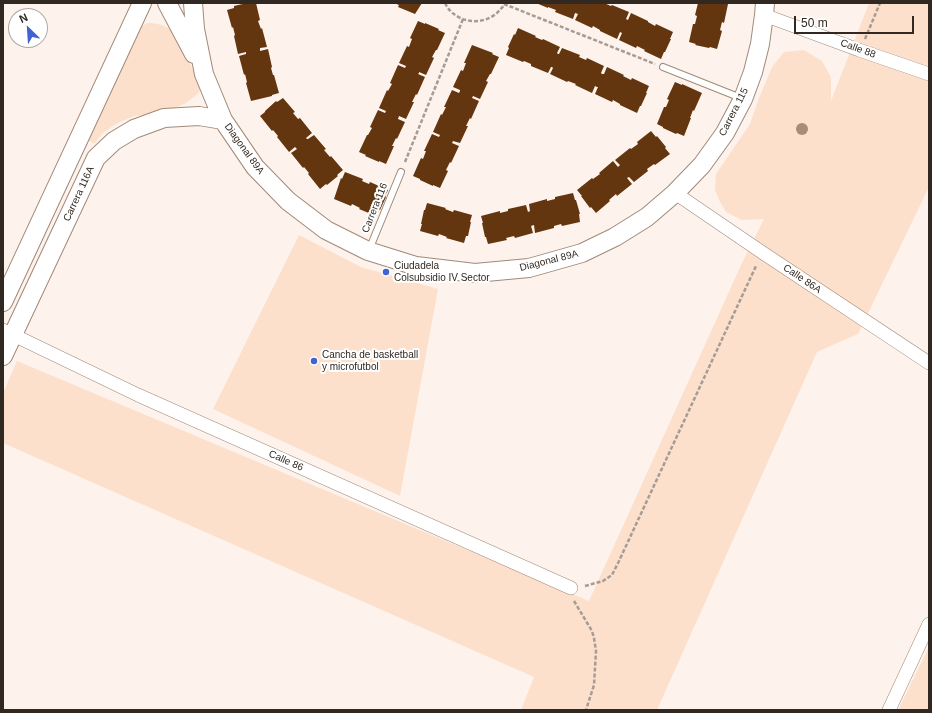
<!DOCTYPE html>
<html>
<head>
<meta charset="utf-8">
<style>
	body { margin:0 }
	#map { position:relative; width:932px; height:713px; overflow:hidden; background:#fdf3ec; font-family:Arial,sans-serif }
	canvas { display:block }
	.frame { position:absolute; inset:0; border:4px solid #312821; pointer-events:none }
	.north { position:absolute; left:8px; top:8px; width:40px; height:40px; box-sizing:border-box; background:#fff; border:1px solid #ada9a6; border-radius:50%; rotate:335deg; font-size:11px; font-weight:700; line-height:16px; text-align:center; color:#312821 }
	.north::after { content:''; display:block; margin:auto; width:14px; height:18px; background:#3f63d5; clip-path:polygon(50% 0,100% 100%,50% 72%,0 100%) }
	.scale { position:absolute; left:794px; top:16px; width:120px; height:18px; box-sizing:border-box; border:2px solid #312821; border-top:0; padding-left:5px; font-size:12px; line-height:14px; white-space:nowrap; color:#312821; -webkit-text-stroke:3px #fff; paint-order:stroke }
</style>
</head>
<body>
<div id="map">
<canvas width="932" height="713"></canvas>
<div class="frame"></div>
<div class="north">N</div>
<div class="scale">50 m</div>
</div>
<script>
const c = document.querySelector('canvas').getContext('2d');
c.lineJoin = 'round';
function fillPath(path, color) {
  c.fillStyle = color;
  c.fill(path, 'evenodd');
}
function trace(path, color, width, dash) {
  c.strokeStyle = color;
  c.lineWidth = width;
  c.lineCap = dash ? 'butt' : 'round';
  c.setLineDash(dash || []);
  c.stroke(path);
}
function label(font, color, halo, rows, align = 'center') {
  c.font = font + ' Arial,sans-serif';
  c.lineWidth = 4;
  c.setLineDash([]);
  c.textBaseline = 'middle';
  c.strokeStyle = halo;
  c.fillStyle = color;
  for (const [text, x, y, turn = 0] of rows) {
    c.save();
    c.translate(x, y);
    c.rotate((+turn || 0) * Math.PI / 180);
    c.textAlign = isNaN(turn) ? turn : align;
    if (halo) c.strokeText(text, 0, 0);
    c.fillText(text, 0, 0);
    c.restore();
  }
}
fillPath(new Path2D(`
	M869 3H929V187L858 334 817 352 657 710H521L534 677 3 443V393L17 361 589 601 741 265 764 219 742 220 726 212 720 202 715 190 716 174 750 124 759 98 772 67 784 52 804 50 822 61 831 77V101Z
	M148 23C157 23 164 25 172 30L200 83 202 89C188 105 174 110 153 114 147 115 140 115 135 116 123 120 111 126 102 134 99 137 97 141 94 144L86 139 140 27Z
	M299 235 361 267 438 289 400 496 213 409Z
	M929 647V710H898Z`), '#fce0cc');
fillPath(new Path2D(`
	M247 3 248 4 256 3 260 20 258 21 261 29 262 28 267 47 260 48V51L268 49 272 67 271 68 273 75H274L279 93 272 95V96L251 101 246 83 247 82 245 74 244 75 239 56 246 54V52L238 54 234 36 235 35 233 27 232 28 227 10 234 8V6Z
	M394 3H422L415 14 398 7 399 5Z
	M536 3H604L611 6 612 5 629 12 626 19 628 20 631 13 648 21V22L655 26 656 24 673 32 670 39H671L665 52H664L661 59 644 51 645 50 637 46 636 48 619 40 622 33 620 32 617 39 600 31V30L593 26 592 28 575 20 578 14 575 13 573 19 555 12 556 10 548 7V8Z
	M698 3H723L728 4 724 23 722 22 720 30 722 31 717 49 710 47 709 48 695 45 696 44 689 42 693 24H695L697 16 695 15Z
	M418 21 425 24V23L439 29 438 30 445 33 437 50H436L432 57 434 58 426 75 419 72V73L418 74 425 77 417 95 416 94 412 102H414L406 119 399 116 398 119 405 122 397 139 396 138 392 146H394L386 164 379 161V162L365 156 366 155 359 152 367 135H368L372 128 370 127 378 110 385 113 386 111 379 108 387 90 388 91 392 84 390 83 398 65 405 68 406 66 399 63 407 46 409 47 412 39 410 38Z
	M518 28 536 36 535 37 542 40 543 39 560 47 557 53 558 54H559L562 48 580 55 579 57 586 60 587 58 604 66 601 73 602 74H604L607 67 624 75 623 76 631 80 632 78 649 86 646 93H647L641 106H640L637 113 620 105V104L613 100 612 102 595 94 598 87H597L595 86 592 93 575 85 576 84 568 81 567 82 550 74 553 68 552 67H551L548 73 531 66V64L524 61 523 62 506 55 509 48 508 47 514 34 515 35Z
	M472 45 493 53 492 54 499 57 491 74H490L486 81 488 82 480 99 473 96 472 98 479 101 471 119 470 118 466 126H468L460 143 453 141 452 143 459 146 451 163 450 162 446 170 448 171 440 188 433 185V186L420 180V179L413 176 421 158 423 159 426 151H424L432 134 439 137 440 135 433 132 441 114 442 115 446 107H444L452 90 459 93 460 91V90L453 87 461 70 463 71 466 63H464Z
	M675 82 682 85V84L702 93 694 111 693 110 690 118H691L684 136 677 133 676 134 663 128V127L657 124 664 107H666L669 100 667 99Z
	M283 98 295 112 293 113 298 119 300 118 312 133 306 138 307 139H308L314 135 326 149 324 150 330 157 331 156 343 170 337 175 338 176 327 185 326 184 320 189 308 174 309 173 304 167 303 168 291 153 297 149 295 147 289 152 277 137 278 136 273 130 272 131 260 116 265 112V111L276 101 277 102Z
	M651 131 656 137 657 136 666 147 665 148 670 154 655 165 654 164 647 169 648 171 634 182 629 177 627 178 632 184 617 196 616 194 609 200 610 201 596 213 591 207 590 208 581 196H582L577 190 592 178 593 179 600 174 599 173 613 161 618 167 620 165 615 160 630 148 631 149 638 144 637 142Z
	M345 172 363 179 362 181 369 184 370 182 388 190 385 196 386 197 380 210H379L376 216 359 209 360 208 352 204 351 206 334 199 341 178 342 179Z
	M573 193 575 200H576L580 214H579L580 222 562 226 561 224 554 226V228L535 233 534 225 531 226 533 233 515 238 514 236 506 238 507 240 488 244 486 237H485L482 223H483L481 216 500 211V213L508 211V209L526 205 528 212 530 211 529 204 547 199V201L555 199V197Z
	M427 203 446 208 445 209 453 212 454 210 472 215 470 222H471L468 236H466L464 243 446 238 447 237 439 234 438 236 420 231 422 224H421L424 210H425Z`), '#633610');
const lane = new Path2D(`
	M663 67 741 98
	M369 250 401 172`);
const street = new Path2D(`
	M764 15 859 50 929 74
	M675 193 763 253 929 363
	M3 330 138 395 571 588
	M889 710 929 624`);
const secondary = new Path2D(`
	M167 3 194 54
	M193 3 195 29 204 74 223 120 255 167 288 201 326 230 368 251 416 266 475 273 529 268 582 253 615 237 647 217 675 193 702 165 725 133 743 99 753 72 760 44 764 15 765 3
	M3 302 142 3
	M3 356 96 158 114 141 134 129 164 118 199 116 223 120`);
trace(lane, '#a18979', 8);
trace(street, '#a18979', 14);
trace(secondary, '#a18979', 20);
trace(new Path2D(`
	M445 3C453 20 475 26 491 17 497 14 501 9 505 4
	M504 4 655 64
	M865 39 880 3
	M405 162 463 19
	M585 586 603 581 612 575 619 561 756 266
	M574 601 592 631 594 638 596 651 594 685 586 710`), '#a69c95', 2.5, [4, 2]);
trace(lane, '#fff', 6);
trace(street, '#fff', 13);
trace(secondary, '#fff', 18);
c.fillStyle = '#a98c75';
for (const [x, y] of [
	[802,129]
]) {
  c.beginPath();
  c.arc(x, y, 6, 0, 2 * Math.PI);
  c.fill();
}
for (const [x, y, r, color] of [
	[386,272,4,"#3f63d5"],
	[314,361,4,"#3f63d5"]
]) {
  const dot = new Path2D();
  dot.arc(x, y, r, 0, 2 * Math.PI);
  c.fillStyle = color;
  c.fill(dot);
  trace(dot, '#fff', 1.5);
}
label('10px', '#312821', '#fff', [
	["Calle 88",858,49,20],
	["Carrera 115",734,112,-63],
	["Diagonal 89A",244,149,54],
	["Carrera 116A",79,194,-65],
	["Carrera 116",375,208,-68],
	["Diagonal 89A",549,261,-14],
	["Calle 86A",802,279,34],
	["Calle 86",286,461,24]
]);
label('10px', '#312821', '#fff', [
	["Ciudadela",394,266],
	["Colsubsidio IV Sector",394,278],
	["Cancha de basketball",322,355],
	["y microfutbol",322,367]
], 'left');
</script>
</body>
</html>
